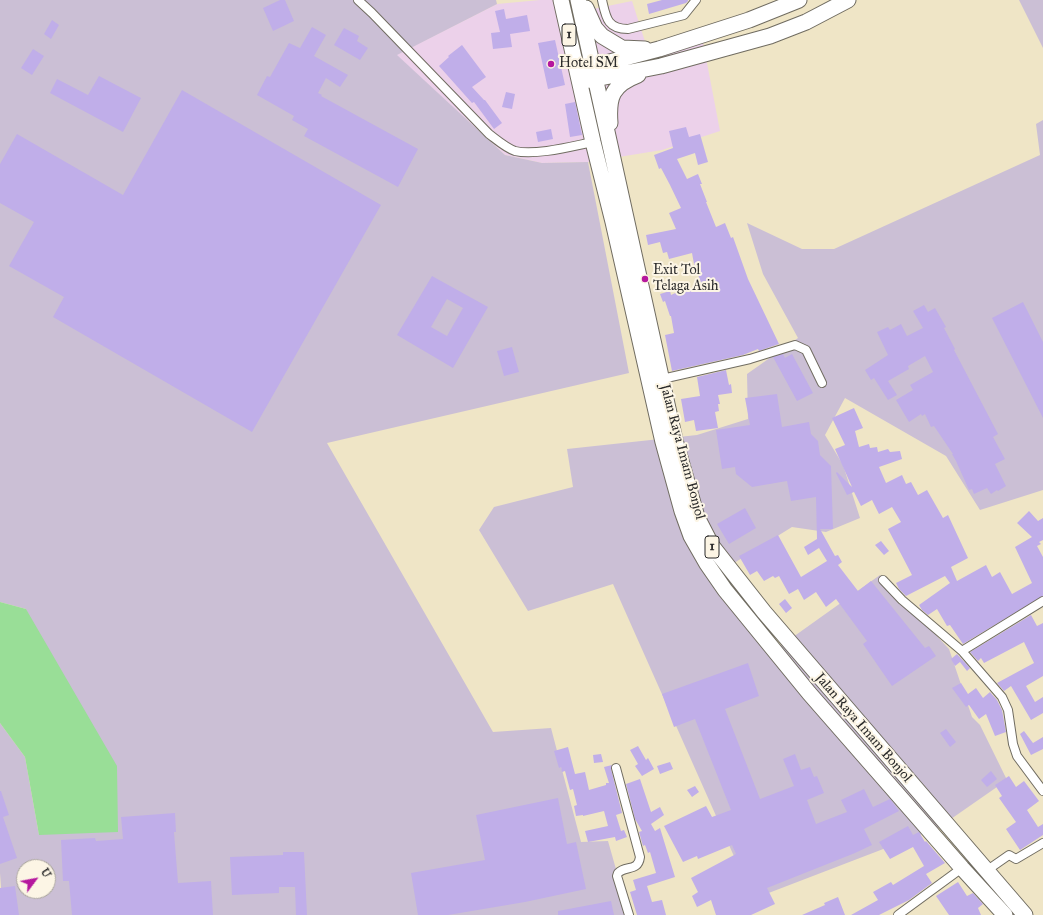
<!DOCTYPE html>
<html>
<head>
<meta charset="utf-8">
<style>
	body { margin:0 }
	#map { position:relative; width:1043px; height:915px; overflow:hidden; background:#efe5c6; font-family:"IM FELL Great Primer",serif }
	canvas { display:block }
	.north { position:absolute; left:16px; top:859px; width:40px; height:40px; box-sizing:border-box; background:#fcf5e5; border:1px solid #a8a49b; border-radius:50%; rotate:58deg; font-size:11px; font-weight:700; line-height:16px; text-align:center; color:#2b2b2b }
	.north::after { content:''; display:block; margin:auto; width:14px; height:18px; background:#b5179e; clip-path:polygon(50% 0,100% 100%,50% 72%,0 100%) }
</style>
</head>
<body>
<div id="map">
<canvas width="1043" height="915"></canvas>
<div class="north">U</div>
</div>
<script>
const c = document.querySelector('canvas').getContext('2d');
c.lineJoin = 'round';
function fillPath(path, color) {
  c.fillStyle = color;
  c.fill(path, 'evenodd');
}
function trace(path, color, width, dash) {
  c.strokeStyle = color;
  c.lineWidth = width;
  c.lineCap = dash ? 'butt' : 'round';
  c.setLineDash(dash || []);
  c.stroke(path);
}
function label(font, color, halo, rows, align = 'center') {
  c.font = font + ' "IM FELL Great Primer",serif';
  c.lineWidth = 4;
  c.setLineDash([]);
  c.textBaseline = 'middle';
  c.strokeStyle = halo;
  c.fillStyle = color;
  for (const [text, x, y, turn = 0] of rows) {
    c.save();
    c.translate(x, y);
    c.rotate((+turn || 0) * Math.PI / 180);
    c.textAlign = isNaN(turn) ? turn : align;
    if (halo) c.strokeText(text, 0, 0);
    c.fillText(text, 0, 0);
    c.restore();
  }
}
fillPath(new Path2D(`
	M540 0H565L569 14 632 1 648 51 702 37 720 131 662 150 588 162 542 163 505 155 396 55 497 4Z`), '#ecd1ea');
fillPath(new Path2D(`
	M0 0H496L497 4 397 55 505 155 542 163 588 162 629 373 327 443 493 732 551 728 581 842 608 841 629 915H3L0 873V723L25 757 39 835 26 609 0 602ZM24 867H48V891H24Z
	M1019 0H1043V48Z
	M1043 120V490L980 510 946 456 845 398 825 435 843 465 860 518 826 532 792 527 718 573 779 647 880 575 949 649 972 717 980 725 1007 780 938 828 753 899 613 584 528 611 479 530 494 507 573 487 567 449 697 435 748 419 747 374 798 338 763 274 747 223 802 249H834L1040 155 1036 124Z`), '#cbbfd5');
fillPath(new Path2D(`
	M0 602 26 609 117 766 118 832 39 835 25 757 0 723Z`), '#99de97');
fillPath(new Path2D(`
	M280 0H285L294 21 273 31 263 8Z
	M662 0H688V1L686 3 649 14 647 4Z
	M504 9 506 19 527 15 530 31 510 34 512 47 493 49 491 33 500 32 495 11Z
	M52 20 59 25 51 39 44 34Z
	M312 27 326 35 314 56 348 75 340 87 326 78 318 93 322 95 321 96 418 149 398 187 304 136 308 129 292 120 294 116 257 95 267 76 270 77 289 43 300 48Z
	M344 28 359 36 357 41 368 48 360 60 334 45Z
	M555 40 565 85 548 89 538 43Z
	M462 45 486 77 472 87 484 100H485L502 123 494 129 474 102 472 103 439 66 449 57 448 56Z
	M33 49 44 56 32 75 21 68Z
	M99 76 141 98 123 132 50 93 57 79 88 95Z
	M182 90 381 205 252 432 53 317 64 297 9 266 34 222 0 203V164L17 134 123 195Z
	M506 92 515 94 512 109 502 107Z
	M575 102 582 135 570 137 565 104Z
	M686 127 689 137 700 134 708 162 698 165 695 153 677 159 687 179 698 174 702 184H700L707 202H706L716 227 725 223 731 238 733 237 748 279 779 344 759 351 758 349 743 355 672 371 665 335 674 333 671 316H670L665 301 663 302 660 294 670 291 671 295 686 288 688 291 701 283 694 264 692 253 669 259 667 252 663 253 660 242 648 245 646 235 676 229 669 213 681 208 670 185 661 168 659 169 654 155 673 148 669 131Z
	M551 129 553 139 538 142 536 132Z
	M432 276 488 307 453 368 397 335ZM447 299 463 308 447 336 431 327Z
	M1023 302 1043 342V418L992 318Z
	M924 305 928 312 935 308 946 327 944 328 955 349 954 350 998 434 993 437 1005 459 995 464 1006 486 998 491 997 490 991 494 987 488 974 494 972 489 969 490 956 461 952 454H953L934 426 931 427 925 414 922 416 921 414 909 422 896 400 913 390 910 385 933 372 925 356 908 366 909 369 888 381 897 395 888 400 874 378 871 380 865 370 888 355 877 332 888 327 890 330 901 324 907 336 923 328 913 311Z
	M512 347 519 372 504 376 497 351Z
	M783 354 785 358 792 354 813 393 797 401 773 357Z
	M726 370 729 385 731 384 732 393 718 395 720 404H718L719 411 715 412 718 428 696 431 694 420 685 422 681 399 700 396 697 377Z
	M777 394 782 427 809 422 811 434 818 441 820 455 831 466 833 529H820L835 556 838 555 842 562 838 565 858 591 871 581 925 648 929 646 936 656 892 686 863 644 867 641 836 599 826 607 816 592 804 600 798 589 789 594 779 576 775 578 773 576 764 581 757 571 750 575 739 556 778 535 801 577 827 561 819 548 808 555 804 547 817 539 816 497 791 501 787 481 752 487 736 474 735 467 722 469 716 430 750 425 745 398Z
	M854 408 863 428 855 431 859 447 869 444 870 448 877 447 878 452 888 449 890 452 900 451 902 459 879 467 886 483 902 475 906 484 911 482 918 495 927 490 943 518 948 515 968 558 951 567 957 581 986 565 992 577 1000 572 1012 594 1032 583 1015 547 1032 537 1017 523 1029 511 1038 521 1043 518V540L1039 542 1041 544 1037 546 1043 557V596L963 644 950 625 947 626 937 609 928 615 922 610 919 605 950 583 945 576 906 596 899 589 896 583 912 575 888 529 901 522 892 507 879 514 872 500 861 506 854 492 847 495 836 473 837 472 852 487 835 449 845 445 832 418Z
	M745 508 756 528 729 544 717 524Z
	M881 541 889 551 884 555 875 545Z
	M785 599 792 608 786 613 779 604Z
	M1031 615 1037 626 1043 623V676L1026 686 1035 702 1043 697V713L1031 720 1011 686 1004 691 997 683 1034 663 1024 642 984 663 981 658 978 661 970 652Z
	M957 654 970 668 967 671 960 662 955 666 951 659Z
	M748 663 759 696 725 709 760 799 794 786 783 759 795 754 801 770 810 767 814 777 817 776 824 793 807 800 816 824 847 812 841 800 864 789 873 807 890 799 899 811 864 829 872 845 855 853 767 888 775 904 751 915H716L711 900 697 907 692 896 698 892 691 878 736 854 732 845 698 859 697 856 683 862 664 826 706 806 712 817 731 810 695 719 674 727 662 694Z
	M961 683 968 694 976 688 983 698 990 692 997 700 1002 710 1006 732 995 736 986 714 979 719 969 705 966 707 952 688Z
	M946 729 956 742 950 747 940 733Z
	M1024 731 1033 743 1043 737V749L1031 755 1020 734Z
	M638 746 646 760 648 758 654 769 642 776 635 766 638 764 630 750Z
	M568 747 575 774 585 772 589 790 606 785V783H609L604 767 612 765 611 769 622 813 616 815 621 831 624 830 627 837 616 841 615 837 588 842 585 831 608 826 604 811 583 816V815L576 816 574 806 577 805 573 789 570 790 565 771 562 772 561 767 559 768 554 751Z
	M601 754 603 762 594 763 593 755Z
	M670 762 673 769 660 774 657 766Z
	M991 771 997 779 987 787 981 780Z
	M1009 776 1016 787 1024 781 1039 801 1027 810 1038 827 1043 824V835L1020 850 1006 829 1016 822 999 798 1002 796 995 785Z
	M640 779 651 812 660 807 664 815 651 824 655 831 660 828 675 877 647 886 652 902 662 900 666 915H637L630 892 636 890 633 880 656 873 650 852 648 853 645 845 643 846 639 832 642 831 635 819 626 784Z
	M695 786 699 792 692 797 687 790Z
	M0 791H1L9 815 3 817 17 858 0 864Z
	M558 798 567 844 576 842 586 889 525 902 448 915H418L411 873 485 860 476 815Z
	M175 813 176 832H174L178 883 211 881 213 915H72L69 881H63L61 840 95 838 96 841 123 839 121 817Z
	M908 826 913 835 919 832 925 842 926 841 945 863 926 874 932 883 909 900 879 915H851L878 900 873 892 891 882 893 885 924 866 913 847 890 859 879 842Z
	M283 852H304L307 915H296L295 887H279V893L232 895 230 857 283 855Z
	M958 882 967 896 973 893 983 904 978 908 981 915H949L936 896Z
	M15 886 19 915H0V888Z
	M838 897 845 915H802L825 905 824 903Z
	M611 901 614 915H558V911Z`), '#c0aee9');
const street = new Path2D(`
	M358 0 372 13 489 134C497 140 506 148 515 151 535 156 573 146 593 142
	M602 0C606 17 607 29 628 29L684 15 696 0
	M662 379 750 359 795 345 806 350 822 383
	M883 580 902 600 962 651 1002 697 1008 710 1013 744 1017 756 1043 791
	M962 651 1043 601
	M616 768 640 857C638 872 626 865 618 873L617 876 629 915
	M986 871 1009 855 1016 859 1043 843
	M898 915 962 868`);
const highway = new Path2D(`
	M561 0 593 142 613 222 663 442 682 511 691 536 707 564 725 590 809 693 962 868 1005 915
	M578 0 675 440 697 517 712 546 764 612 1025 915
	M586 8 595 28 602 36 622 48 645 49
	M583 69 659 49 749 20 799 0
	M585 81 661 66 770 36 806 22 848 0
	M610 123C608 97 612 85 638 75`);
trace(street, '#706c61', 10);
trace(highway, '#706c61', 17);
trace(street, '#fff', 8);
trace(highway, '#fff', 15);
for (const [x, y, r, color] of [
	[551,64,4,"#b5179e"],
	[645,279,4,"#b5179e"]
]) {
  const dot = new Path2D();
  dot.arc(x, y, r, 0, 2 * Math.PI);
  c.fillStyle = color;
  c.fill(dot);
  trace(dot, '#fcf5e5', 1.5);
}
for (const [x, y, w] of [
	[569,35,14],
	[712,547,14]
]) {
  const box = new Path2D();
  box.roundRect(x - w / 2, y - 11, w, 22, 3);
  c.fillStyle = '#fcf5e5';
  c.fill(box);
  trace(box, '#2b2b2b', 1);
}
label('bold 13px', '#2b2b2b', null, [
	["1",569,35],
	["1",712,547]
]);
label('14px', '#2b2b2b', '#fcf5e5', [
	["Hotel SM",559,64],
	["Exit Tol",653,271],
	["Telaga Asih",653,287]
], 'left');
label('14px', '#2b2b2b', '#fcf5e5', [
	["Jalan Raya Imam Bonjol",682,452,75],
	["Jalan Raya Imam Bonjol",863,728,49]
]);
</script>
</body>
</html>
